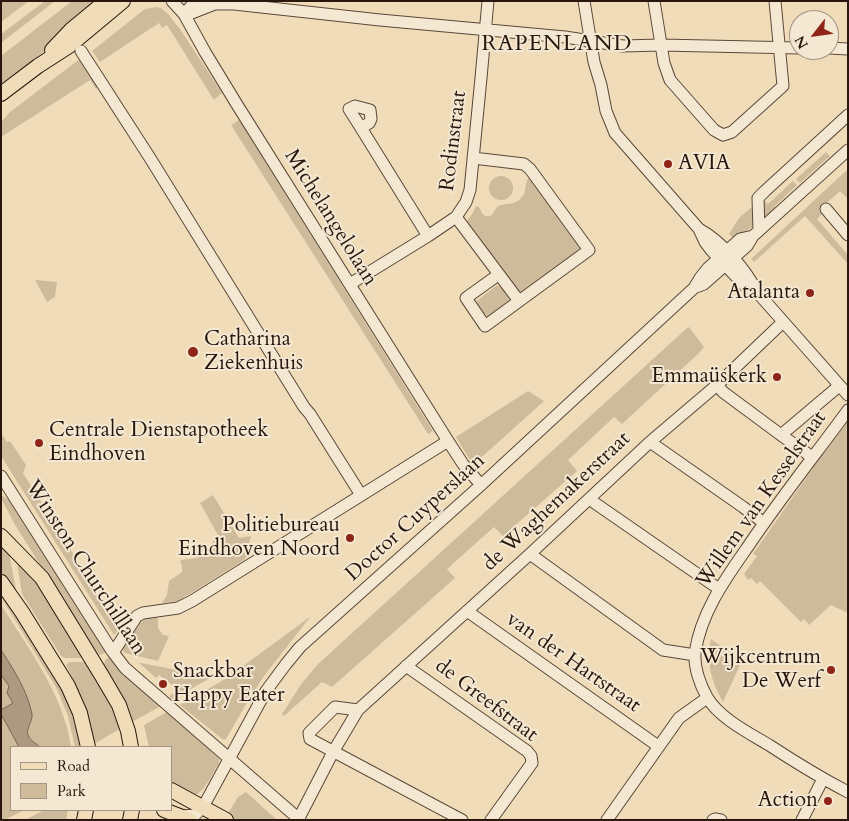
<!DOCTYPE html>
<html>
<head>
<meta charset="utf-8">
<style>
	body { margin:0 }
	#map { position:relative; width:849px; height:821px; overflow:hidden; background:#f0dcb9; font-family:Cardo,serif }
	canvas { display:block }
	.frame { position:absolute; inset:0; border:2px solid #29170d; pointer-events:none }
	.legend { position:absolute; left:10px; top:746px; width:162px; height:65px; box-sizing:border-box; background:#f5e8d2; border:1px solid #a39483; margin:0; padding:6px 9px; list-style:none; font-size:15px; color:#29170d }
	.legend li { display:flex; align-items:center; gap:10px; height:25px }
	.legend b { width:25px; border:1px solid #a39483 }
	.north { position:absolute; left:789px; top:10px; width:50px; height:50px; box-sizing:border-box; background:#f5e8d2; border:1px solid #a39483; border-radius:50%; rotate:240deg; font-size:14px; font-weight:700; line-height:20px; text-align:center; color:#29170d }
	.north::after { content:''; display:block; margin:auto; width:18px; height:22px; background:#8f2418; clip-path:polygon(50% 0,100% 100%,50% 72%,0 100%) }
</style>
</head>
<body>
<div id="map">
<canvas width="849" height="821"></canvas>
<div class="frame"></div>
<ul class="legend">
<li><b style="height:6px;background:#f0dcb9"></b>Road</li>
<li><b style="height:14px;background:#cebb9c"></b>Park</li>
</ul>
<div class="north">N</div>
</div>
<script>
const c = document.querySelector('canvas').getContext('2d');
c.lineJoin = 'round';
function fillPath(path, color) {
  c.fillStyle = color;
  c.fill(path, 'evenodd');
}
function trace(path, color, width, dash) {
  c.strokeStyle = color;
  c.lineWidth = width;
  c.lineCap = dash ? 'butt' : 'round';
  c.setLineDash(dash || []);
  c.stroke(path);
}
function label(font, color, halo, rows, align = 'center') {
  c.font = font + ' Cardo,serif';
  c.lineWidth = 4;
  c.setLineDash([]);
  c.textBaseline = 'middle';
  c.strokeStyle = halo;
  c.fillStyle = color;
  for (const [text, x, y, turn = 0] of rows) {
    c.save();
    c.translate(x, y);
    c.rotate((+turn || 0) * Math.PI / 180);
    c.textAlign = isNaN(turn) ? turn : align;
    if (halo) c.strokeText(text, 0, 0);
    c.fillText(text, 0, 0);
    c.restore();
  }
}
fillPath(new Path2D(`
	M1 1H29L1 22Z
	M45 1H55L1 43V34Z
	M72 1H100L59 37 41 54 1 86V56Z
	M155 7 161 8 168 14 180 29 222 93 214 100 167 25 162 28 159 23 100 62 92 51 145 9Z
	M81 58 98 87 96 89 90 80 1 137V122L10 112Z
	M239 120 433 431 428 434 231 125Z
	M826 152 830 156 800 183 796 179Z
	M848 169V199L840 191 819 210 822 214 817 219 848 255V264L805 216 754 262 751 259Z
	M531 175 584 249 520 294 467 221 474 211 476 206 479 207C481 210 482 215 486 216 494 219 494 207 500 205 509 203 516 205 522 197 528 190 523 182 531 175Z
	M489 188a12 12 0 1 1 24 0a12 12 0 1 1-24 0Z
	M793 181 797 185 775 206 774 212 762 221V202L764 200 768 204Z
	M754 205 753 226 735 240 729 234 739 218Z
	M35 280 57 282 55 297 47 302Z
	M497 285C502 287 509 296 509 301L489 317C484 315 478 306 477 301Z
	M689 327 704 347 699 353 622 424 614 417 568 460 577 471 503 536 494 527 447 569 455 578 332 687 322 682 284 716 282 714 302 683 317 665 686 329Z
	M528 391 544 401 473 465 456 437Z
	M848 418V613L831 605 809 625 804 619 801 622 760 581 757 584 751 578 748 580 744 574 757 556 753 554Z
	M1 433 7 442 10 441 26 465 23 473 108 610 112 608 121 622 122 627 114 635 1 456Z
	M1 495 11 501 107 652 99 655 95 653 14 523 1 498Z
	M213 495 239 538 251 536 249 543 251 550 244 560 178 601 162 603 167 595 169 581 182 572V566L180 561C187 558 196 560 203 555 208 551 209 546 213 542 213 540 218 538 219 537L200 503Z
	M1 541 8 548 16 590 19 597 1 579Z
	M16 557 26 565 86 658H65L61 656 22 594Z
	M1 587 57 678 72 713 80 747H75L68 716 57 689 1 597Z
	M1 605C29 649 63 694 71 747H40C32 739 22 735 31 723L23 687 1 650Z
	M156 616 158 619V628L163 635 169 636 158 661 125 653 121 648 143 620 146 618Z
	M311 616 264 676 249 699 226 739 224 740 221 738 180 705 227 678Z
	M711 639 740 660 741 663 723 702C711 682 706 662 711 639Z
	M110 657 161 706 132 722 104 666 105 660Z
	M69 662H89L123 727 94 744C87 715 80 691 66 665Z
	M139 663H141L212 677 173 699 169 696 180 689 174 683 172 685 159 675 156 678Z
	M1 675 9 686V689L13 703 1 710Z
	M165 713H169L219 759V763C213 772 203 798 190 795 184 794 177 789 171 786V747H149L144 725Z
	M1 714 19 747H11V810H24L5 820H1Z
	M246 792 277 820H236L227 815 238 797Z
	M44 810H68L66 820H25Z`), '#cebb9c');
const water = new Path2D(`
	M1 650C14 670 27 690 32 714 33 723 24 729 29 737 31 741 37 744 40 747H19L1 714V710L13 703 7 693 9 686 1 675Z`);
fillPath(water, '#ac997f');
trace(water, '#786551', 1);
const minor = new Path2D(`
	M172 1 184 14 205 52 236 103 448 441 463 464 481 485
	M584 1 594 62 601 85 606 111 615 133 699 229C721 241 746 269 757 292L848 395
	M654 1 664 63 670 80 714 130 723 135 732 132 783 86 775 1
	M234 4 380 20 565 37 623 46 661 45 799 48
	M184 14 192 13 215 4H234L228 2
	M184 14 191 6 200 1
	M829 48 848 49
	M81 51 150 158 304 407 310 414 361 495
	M355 106 370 110 371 119 369 123 361 128 349 109Z
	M361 128 428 236
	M473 158 524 164 530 169 589 250 485 326 466 298 498 275
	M826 209 848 235
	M456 217 519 301
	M699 229 705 242 711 250 745 286 757 292
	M759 230 758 198 765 191 848 115
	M350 284 428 236 456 217 466 202 470 190 481 78 488 1
	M696 287 704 284 747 246 753 236 848 150
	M717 385 723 392 781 435 812 457
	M848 410C815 455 780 499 749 545 726 578 701 612 695 653 694 667 700 685 707 697 719 718 749 733 769 745 795 762 821 778 848 792
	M781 435 839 386
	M650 442 743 507 764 523
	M1 476 112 651 125 668 300 820
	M589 499 719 589
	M530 554 663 650 695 655
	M467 611 658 746
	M112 651 116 648 137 616 143 613 178 608 192 601 448 441
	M406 666 527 751 531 756 532 763 491 820
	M358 710 335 707 309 733 310 739 462 820
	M181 816 195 815 203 807 266 691 286 664 300 647 481 485 694 288 700 278 708 268 740 239 753 236
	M299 818 333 752 358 710 530 554 650 442 717 385 783 322
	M607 820 679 718 707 698
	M713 820 715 819 721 820
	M802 820 823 779`);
const major = new Path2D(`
	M52 50 71 30 106 1
	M1 94 38 66 69 46 123 1
	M1 536 42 578 102 676 119 705 128 731 131 747
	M1 582 22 612 68 686 80 713 88 747
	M171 790 226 820
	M164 810 190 820
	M84 820 86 810
	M130 820 132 810`);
trace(minor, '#5b4838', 13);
trace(major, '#29170d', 16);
trace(minor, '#f5e8d2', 11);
trace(major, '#f0dcb9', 14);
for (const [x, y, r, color] of [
	[668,164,5,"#8f2418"],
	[810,293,5,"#8f2418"],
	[193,352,6,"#8f2418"],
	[777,377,5,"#8f2418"],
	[39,443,5,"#8f2418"],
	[350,538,5,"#8f2418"],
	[831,670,5,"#8f2418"],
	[163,684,5,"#8f2418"],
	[828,801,5,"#8f2418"]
]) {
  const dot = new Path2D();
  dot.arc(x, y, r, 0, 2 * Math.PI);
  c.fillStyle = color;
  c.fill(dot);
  trace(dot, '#f5e8d2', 2);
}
label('21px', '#29170d', '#f5e8d2', [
	["Rodinstraat",454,141,-83],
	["Michelangelolaan",330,218,58],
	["Willem van Kesselstraat",762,500,-55],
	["de Waghemakerstraat",557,502,-43],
	["Doctor Cuyperslaan",416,518,-42],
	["Winston Churchilllaan",85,568,57],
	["van der Hartstraat",573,663,35],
	["de Greefstraat",486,701,37]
]);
label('21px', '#29170d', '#f5e8d2', [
	["AVIA",678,164,"left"],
	["Atalanta",800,293],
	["Catharina",204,340,"left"],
	["Ziekenhuis",204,364,"left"],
	["Emmaüskerk",767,377],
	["Centrale Dienstapotheek",49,431,"left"],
	["Eindhoven",49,455,"left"],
	["Politiebureau",340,526],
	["Eindhoven Noord",340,550],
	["Wijkcentrum",821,658],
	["De Werf",821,682],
	["Snackbar",173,672,"left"],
	["Happy Eater",173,696,"left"],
	["Action",818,801]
], 'right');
c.letterSpacing = '1px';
label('22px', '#29170d', '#f5e8d2', [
	["RAPENLAND",557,45]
]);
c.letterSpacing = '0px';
</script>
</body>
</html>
